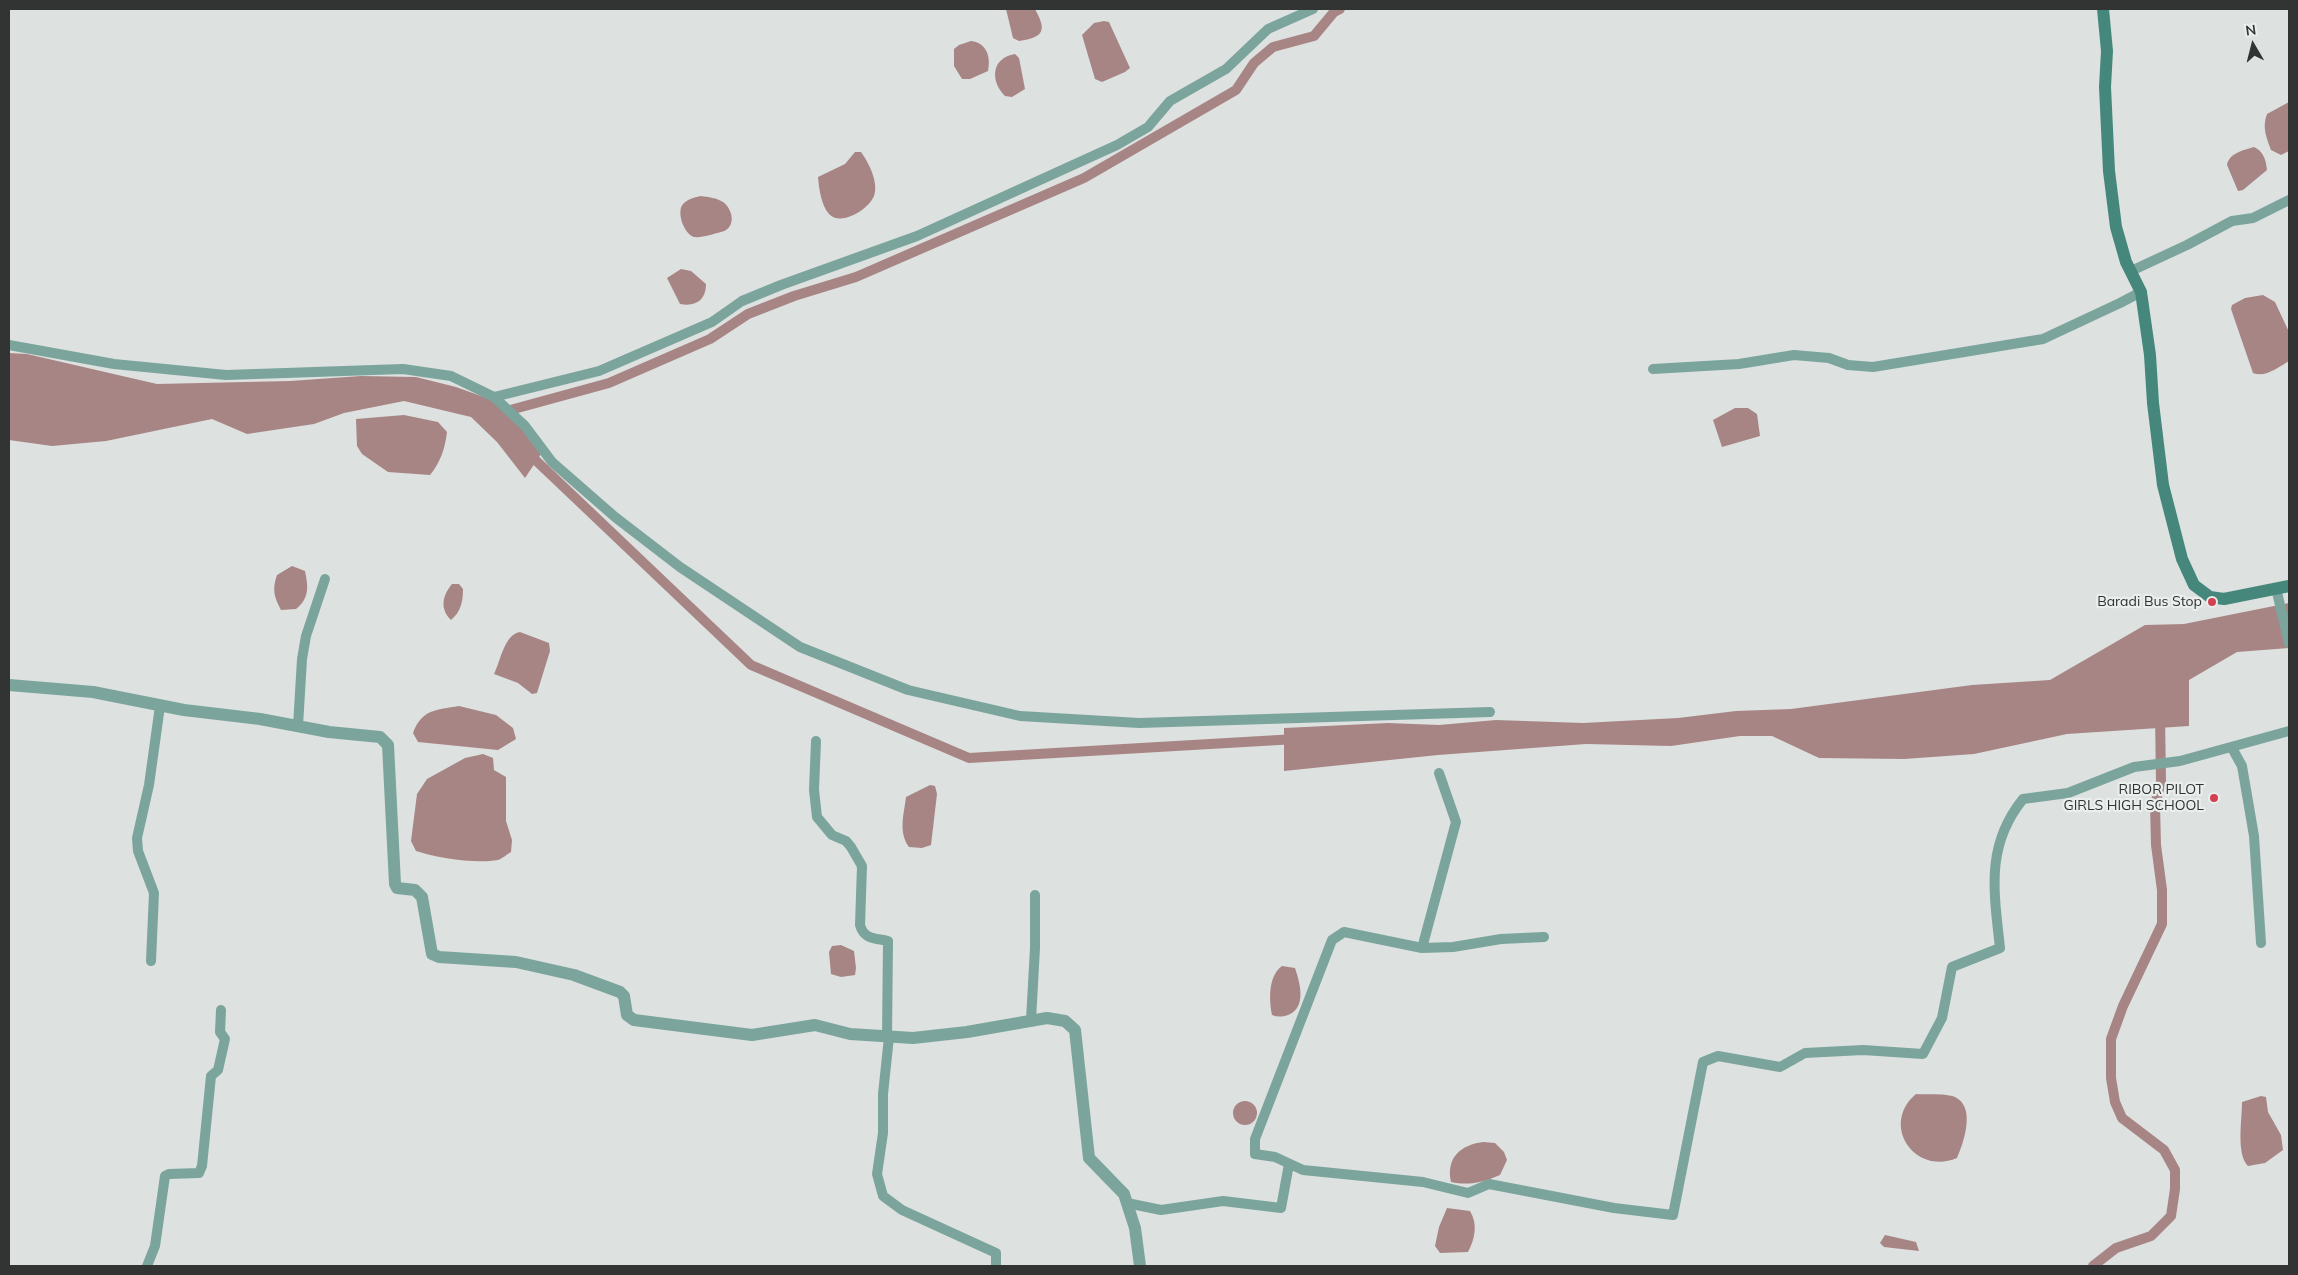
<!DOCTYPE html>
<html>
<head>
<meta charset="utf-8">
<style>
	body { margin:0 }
	#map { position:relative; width:2298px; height:1275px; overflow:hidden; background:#dde1e0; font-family:Mulish,sans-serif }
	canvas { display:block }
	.frame { position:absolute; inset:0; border:10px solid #323333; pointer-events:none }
	.north { position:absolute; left:2228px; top:20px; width:50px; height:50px; -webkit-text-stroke:4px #eaeeed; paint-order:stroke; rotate:352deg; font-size:14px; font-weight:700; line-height:20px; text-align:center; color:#323333 }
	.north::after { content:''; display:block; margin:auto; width:18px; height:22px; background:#323333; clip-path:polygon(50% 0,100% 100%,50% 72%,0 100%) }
</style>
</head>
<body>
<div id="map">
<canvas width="2298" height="1275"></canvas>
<div class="frame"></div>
<div class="north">N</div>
</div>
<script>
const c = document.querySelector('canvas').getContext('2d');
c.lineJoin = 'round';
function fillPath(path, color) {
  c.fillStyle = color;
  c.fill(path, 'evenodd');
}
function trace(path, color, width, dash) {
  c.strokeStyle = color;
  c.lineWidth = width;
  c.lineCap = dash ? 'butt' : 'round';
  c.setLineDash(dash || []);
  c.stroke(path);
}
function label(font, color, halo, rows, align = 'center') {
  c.font = font + ' Mulish,sans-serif';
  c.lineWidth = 4.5;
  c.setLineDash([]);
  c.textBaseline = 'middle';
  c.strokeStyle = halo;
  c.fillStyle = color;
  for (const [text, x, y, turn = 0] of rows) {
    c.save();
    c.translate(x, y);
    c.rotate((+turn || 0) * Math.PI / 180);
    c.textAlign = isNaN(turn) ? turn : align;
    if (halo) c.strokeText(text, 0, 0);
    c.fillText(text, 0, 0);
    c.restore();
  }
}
fillPath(new Path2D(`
	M1035 9C1047 31 1044 37 1019 41L1013 38 1006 9Z
	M1104 21 1109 22 1130 68 1125 72 1102 82 1095 79 1082 35 1094 23Z
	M971 41C987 43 991 57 988 71L970 79H962L954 66V49L959 45Z
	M1015 54 1019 58 1025 89 1012 97 1005 96C990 81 991 58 1015 54Z
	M2289 102V151L2281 155 2271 150C2266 137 2262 127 2267 114Z
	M2254 147C2263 151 2266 159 2267 170L2243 190 2238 191 2227 165C2229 153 2244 150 2254 147Z
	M855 152H861C869 163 879 183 874 196 869 209 841 227 829 214 821 205 819 188 818 177L845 164Z
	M701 196C708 197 717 198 723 202 734 210 736 229 721 232 713 234 702 238 694 237 684 234 676 212 683 204 688 199 695 197 701 196Z
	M681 269 691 271 706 284C706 300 696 307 680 304L667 278Z
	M2263 295 2275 302 2289 332V361C2279 367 2265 378 2253 373L2231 309 2232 305 2245 298Z
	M9 353 27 354 157 384 290 381 361 376 416 377 456 387 492 400 520 422 541 454 525 478 497 442 471 417 404 401 344 413 314 424 247 434 212 419 106 441 52 446 9 440Z
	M1735 408H1748L1757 414 1760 436 1722 447 1713 420Z
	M404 415 438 422 447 432C445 449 440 463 430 475L388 472 362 454 357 446 356 419Z
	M292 566 305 571C308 586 310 598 296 609L281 610C274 597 272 589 277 575Z
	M452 584H459L463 589C463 601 461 612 451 620 439 608 443 595 452 584Z
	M2289 603V648L2237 652 2189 680V726L2067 734 1974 754 1904 759 1819 758 1772 736H1740L1671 746 1586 744 1438 755 1284 771V728L1388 723 1439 725 1496 720 1583 723 1678 718 1736 711 1791 709 1972 685 2050 680 2145 625 2184 624Z
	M520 632 549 643 550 651 537 693 532 694 518 683 494 674C501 660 504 635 520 632Z
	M459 706 496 715 513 728 516 739 498 750 418 742 413 733C422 709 436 710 459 706Z
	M483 754 493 758 494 770 506 777V821L512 840 511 852C507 854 502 859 498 860 475 864 438 858 416 851L411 841 417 794 427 779 465 758Z
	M930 785 935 786 937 794 931 845 922 848 909 847C898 832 904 814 906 797Z
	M841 945 854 951 856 968 855 975 841 977 831 974 829 952 832 946Z
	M1282 966 1295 968C1300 983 1307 1008 1288 1015 1282 1017 1277 1017 1272 1015 1269 1000 1268 976 1282 966Z
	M1916 1094C1927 1095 1945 1093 1955 1097 1976 1107 1964 1142 1957 1158 1914 1176 1880 1124 1916 1094Z
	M2261 1096 2266 1097 2268 1112 2281 1135 2283 1150 2265 1163 2248 1166C2236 1154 2242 1120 2242 1102Z
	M1233 1113a12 12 0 1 1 24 0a12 12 0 1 1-24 0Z
	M1483 1142 1495 1143 1504 1152 1507 1160 1500 1175C1484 1182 1469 1186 1451 1182 1446 1158 1460 1145 1483 1142Z
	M1447 1208 1470 1211C1478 1224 1475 1239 1468 1252L1440 1253 1435 1246 1439 1227Z
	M1885 1235 1916 1242 1919 1251 1884 1247 1880 1243Z`), '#a88585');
trace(new Path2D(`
	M503 412 609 383 710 339 748 314 794 296 856 277 1084 178 1236 90 1254 63 1273 47 1314 36 1334 12 1340 9
	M527 452 751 665 969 758 1296 739
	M2093 1266 2116 1248 2151 1236 2171 1216 2175 1189V1170L2164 1150 2122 1118 2115 1102 2111 1078V1039L2123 1006 2162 924V890L2156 845 2155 805 2161 781 2160 715`), '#a88585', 10);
trace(new Path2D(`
	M2131 271 2187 245 2232 221 2253 218 2289 200
	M9 345 114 364 226 375 403 369 451 376 494 397 599 371 712 322 742 301 781 285 917 236 1117 145 1148 127 1170 101 1226 69 1268 29 1313 9
	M1653 369 1739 364 1794 355 1829 358 1848 365 1873 367 2043 339 2120 303 2141 292
	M494 397 525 426 552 462 615 517 680 567 800 647 908 690 1020 716 1139 723 1490 712
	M2276 588 2289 643
	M298 726 302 659 306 636 325 579
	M816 741 814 790 817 817 832 835 846 841 851 847 862 866 860 925C864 940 876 938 888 941L887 1037
	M2232 748 2242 766 2254 836 2261 943
	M1439 773 1456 822 1422 948 1344 932 1332 940 1255 1139V1154L1275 1157 1303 1170 1423 1182 1468 1193 1489 1184 1614 1208 1673 1215 1703 1062 1718 1056 1780 1067 1805 1053 1863 1050 1923 1054 1942 1018 1952 967 2000 948C1994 892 1985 846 2023 799L2068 793 2134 767 2180 761 2289 731
	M1422 948 1453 947 1501 939 1544 937
	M151 961 154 893 138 851 137 838 149 785 160 706
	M1031 1020 1035 948V895
	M889 1037 883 1094V1133L877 1174 883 1196 902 1210 996 1253V1266
	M1127 1203 1161 1210 1223 1201 1281 1208 1289 1164
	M147 1266 155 1246 165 1176 169 1174 199 1173 202 1166 211 1076 218 1070 225 1039 220 1032 221 1010`), '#7ba59c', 10);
trace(new Path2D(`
	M9 685 93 692 184 710 260 719 329 732 380 737 388 745 395 884 397 888 415 890 422 897 432 954 439 957 516 962 574 975 620 992 624 996 627 1015 634 1020 752 1035 815 1025 850 1034 913 1038 967 1032 1047 1018 1065 1021 1075 1030 1089 1158 1124 1194 1135 1228 1140 1266`), '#7ba59c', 12);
trace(new Path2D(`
	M2103 9 2107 51 2105 87 2109 171 2116 227 2126 262 2141 292 2150 355 2153 403 2163 485 2182 559 2194 585 2210 597 2224 599 2289 586`), '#45877b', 12);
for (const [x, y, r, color] of [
	[2212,602,5,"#d14151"],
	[2214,798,5,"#d14151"]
]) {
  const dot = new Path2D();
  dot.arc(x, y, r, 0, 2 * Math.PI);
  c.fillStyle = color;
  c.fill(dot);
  trace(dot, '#eaeeed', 2);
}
label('14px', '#323333', '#eaeeed', [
	["Baradi Bus Stop",2202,602],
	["RIBOR PILOT",2204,790],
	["GIRLS HIGH SCHOOL",2204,806]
], 'right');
</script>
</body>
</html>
